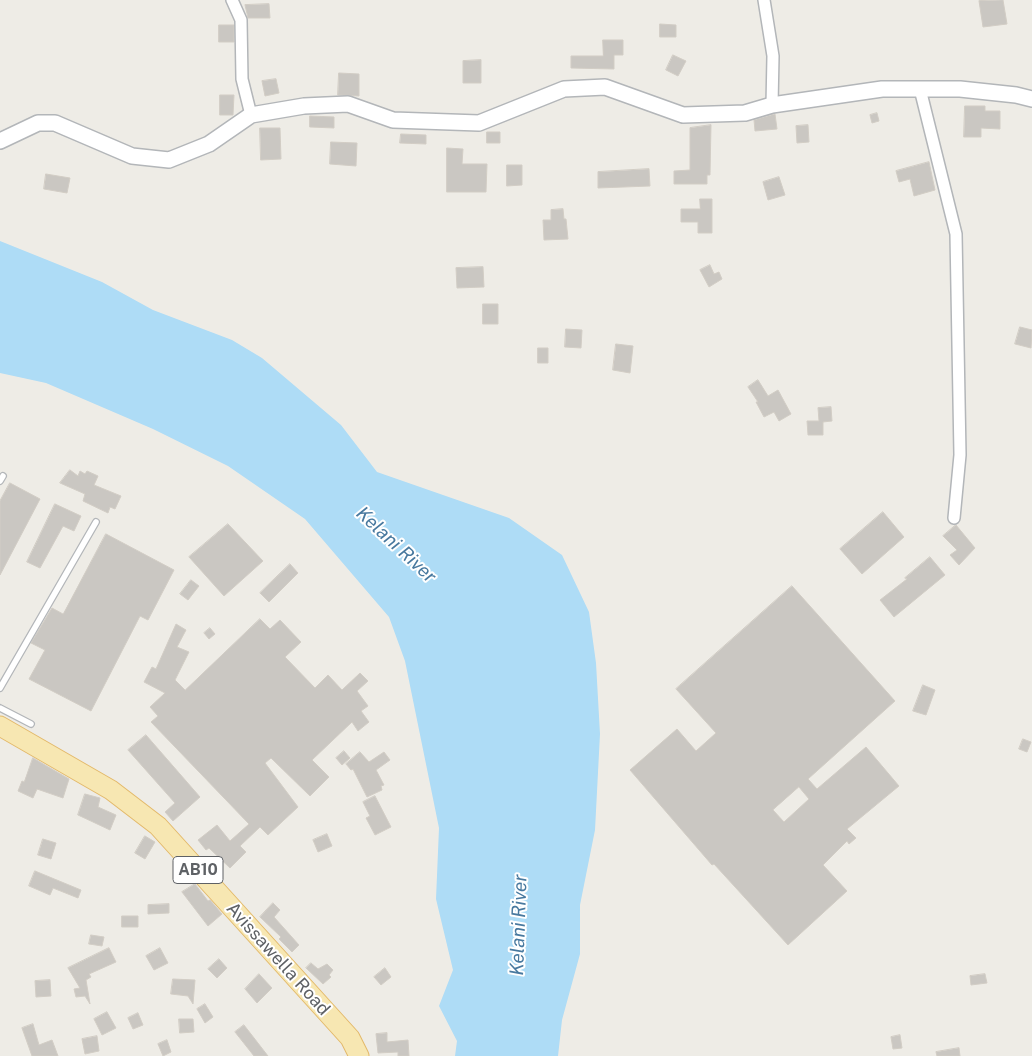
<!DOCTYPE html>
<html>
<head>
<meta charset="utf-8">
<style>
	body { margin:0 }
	canvas { display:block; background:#eeece6 }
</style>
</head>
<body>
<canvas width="1032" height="1056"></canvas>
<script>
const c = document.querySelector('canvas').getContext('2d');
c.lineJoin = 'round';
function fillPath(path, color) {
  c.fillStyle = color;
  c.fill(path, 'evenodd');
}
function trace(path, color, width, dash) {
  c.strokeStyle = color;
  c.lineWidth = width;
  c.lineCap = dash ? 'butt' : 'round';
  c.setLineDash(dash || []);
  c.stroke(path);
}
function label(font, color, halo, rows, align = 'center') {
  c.font = font + ' "Public Sans",sans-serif';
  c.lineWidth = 4;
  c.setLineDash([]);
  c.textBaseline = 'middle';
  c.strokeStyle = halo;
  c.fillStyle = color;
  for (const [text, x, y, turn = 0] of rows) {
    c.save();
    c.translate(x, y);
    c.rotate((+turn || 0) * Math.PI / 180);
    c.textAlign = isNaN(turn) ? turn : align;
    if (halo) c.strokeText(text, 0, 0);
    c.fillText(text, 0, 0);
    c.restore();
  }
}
fillPath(new Path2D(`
	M0 241 102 282 153 310 232 340 262 358 341 425 377 472 509 518 562 555 589 612 596 663 600 734 595 830 580 905V954L562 1020 558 1056H455L457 1041 439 1006 453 970 436 899 439 828 405 661 389 617 305 519 228 466 153 429 46 383 0 373Z`), '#aedcf6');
const building = new Path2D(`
	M1003 0 1007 24 983 27 979 1Z
	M269 4 270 18H248L245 5Z
	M660 24 676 25V37H660Z
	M219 25H234V42H219Z
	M603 40H623V55H614V69L571 68V56H603Z
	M673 55 686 61 678 76 666 70Z
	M481 60V83H463V61Z
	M339 73 359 74V96L338 95Z
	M276 79 279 93 265 96 262 81Z
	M220 95H234L233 115H220Z
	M965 106H985V111H1000V129L981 128V137H964Z
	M877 113 879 121 872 123 870 115Z
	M775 114 777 129 755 131 754 120Z
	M310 116 334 117V128L310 127Z
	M711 125 710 175H707V184H674V171L690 170V128Z
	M808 125 809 142 797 143 796 126Z
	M260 128H280L281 159 261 160Z
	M487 132H500V143H487Z
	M401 134 426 135V144L400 143Z
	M331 142 357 143 356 166 330 164Z
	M447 148 463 149 462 164H487L486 192H447Z
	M929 162 935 190 914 196 910 179 899 182 896 171Z
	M507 165H522V185L507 186Z
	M649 169 650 186 598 188V172Z
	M46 174 70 178 67 193 44 189Z
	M779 177 785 195 768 200 763 182Z
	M700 199H712V233H698V222H681V209H700Z
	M563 209 564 219H566L568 239 544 240 543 220H551V210Z
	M710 265 714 274 719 272 722 279 709 287 700 270Z
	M483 267 484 287 457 288 456 268Z
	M483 304H498V324H483Z
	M1020 327 1032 330 1031 348 1015 344Z
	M566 329 582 330 581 348 565 347Z
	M616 344 633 346 630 373 613 370Z
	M538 348H548V363H538Z
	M758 380 768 396 778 390 791 414 779 421 774 412 764 417 756 402H758L748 387Z
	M831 407 832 421 823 422V435H808L807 421H819L818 408Z
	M70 470 78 476 80 471 85 474 87 471 98 476 94 485 121 496 115 509 110 507 108 513 83 501 85 494 60 483Z
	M10 483 40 499 0 575V501Z
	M55 504 81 516 74 531 63 526 40 568 27 562Z
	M883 512 904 537 862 574 840 549Z
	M228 524 263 561 224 596 189 557Z
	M956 525 975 548 959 565 950 555 957 550 943 536Z
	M106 534 174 570 148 620 140 616 91 711 29 679 45 650 31 643 52 608 63 614Z
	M930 557 945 575 894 617 880 600 907 579 905 578Z
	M290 564 298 573 269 602 260 593Z
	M191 580 199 586 188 600 180 594Z
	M792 586 895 701 808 779 817 789 866 747 899 786 847 829 856 838 849 844 847 841 823 865 847 891 788 945 714 864 712 865 630 770 677 729 696 751 716 733 676 689ZM799 787 809 799 784 822 773 810Z
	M260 619 270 629 280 620 301 642 285 657 315 688 328 675 342 690 360 673 368 681 357 691 368 706 361 711 369 722 358 731 352 722 312 760 329 777 310 796 271 758 265 763 298 807 268 835 260 827 240 846 246 852 230 868 209 848 206 850 198 840 217 825 230 841 249 824 151 722 158 716 150 707 165 693 144 682 152 667 156 669 176 624 186 630 177 647 189 652 175 680 185 690Z
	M210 628 215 634 209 639 204 633Z
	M923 685 935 690 926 715 913 711Z
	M146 735 200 797 173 821 165 812 175 803 128 750Z
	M1023 739 1031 742 1027 752 1019 749Z
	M344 751 350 758 342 765 336 758Z
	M360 752 369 762 384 752 390 760 376 770 384 785 381 786 382 790 367 797 353 769 351 770 346 764Z
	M33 758 69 779 63 798 37 789 33 798 18 791 22 781 24 782Z
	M85 794 100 798 98 807 116 815 110 830 78 815Z
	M375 796 391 827 375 835 366 818 370 816 363 802Z
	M327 834 332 846 318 852 313 840Z
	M145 836 155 842 145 859 135 853Z
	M43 839 56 843 51 859 38 855Z
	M35 871 81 890 78 898 53 888 50 895 29 886Z
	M195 884 208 901 210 900 222 914 208 926 182 892Z
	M273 903 280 910 274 917 299 945 292 952 279 939 281 937 260 917Z
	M169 904V913L148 914V905Z
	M122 916H138V927H122Z
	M91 935 104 937 102 946 89 944Z
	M109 948 116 962 89 974 91 977 86 980 90 1004 85 996 76 997 74 989 80 988 68 968Z
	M160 948 168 963 154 970 146 956Z
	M219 959 227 968 217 978 208 969Z
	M311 963 318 969 327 964 333 970 329 975 331 977 323 984 306 968Z
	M385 968 391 977 381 985 374 977Z
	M259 974 272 988 257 1003 245 989Z
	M985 974 987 983 971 985 970 976Z
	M173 979 195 980 193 1004 188 996 171 994Z
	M50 980 51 996 36 997 35 981Z
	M205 1004 213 1017 205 1023 197 1009Z
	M107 1012 116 1028 102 1035 94 1019Z
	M138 1013 143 1025 133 1029 128 1018Z
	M179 1019H193L194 1032 180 1033Z
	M33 1024 39 1045 52 1040 58 1056H32L22 1028Z
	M244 1025 268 1056H254L235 1032Z
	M387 1033V1042L408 1040 409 1056H398V1052L378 1053 376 1034Z
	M900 1035 902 1048 893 1049 891 1037Z
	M97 1036 99 1051 85 1054 82 1039Z
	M167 1040 171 1052 163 1056 158 1044Z
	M959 1048 960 1056H937L936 1052Z`);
fillPath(building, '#cac7c2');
trace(building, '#d2cdc5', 1);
const service = new Path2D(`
	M0 481 3 476
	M0 688 96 522
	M0 708 31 724`);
const minor = new Path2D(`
	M232 0 241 20 242 79 251 115
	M764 0 773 56 772 105
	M920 89 956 234 960 455 954 518`);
const tertiary = new Path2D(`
	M0 141 38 123H55L132 156 169 160 209 144 251 115 304 106 348 104 393 120 479 123 564 89 605 87 683 115 745 113 772 105 882 89H960L1016 95 1032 99`);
const primary = new Path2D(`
	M0 726 111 790 158 826 350 1038 359 1056`);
trace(service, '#b3b6b9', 8);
trace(minor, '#b3b6b9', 14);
trace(tertiary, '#b3b6b9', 18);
trace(primary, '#e3b96a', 21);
trace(service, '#fff', 5.5);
trace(minor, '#fff', 11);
trace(tertiary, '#fff', 15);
trace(primary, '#f7e7b2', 19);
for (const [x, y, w] of [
	[198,870,50]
]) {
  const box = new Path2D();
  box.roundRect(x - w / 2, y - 13.5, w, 27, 4);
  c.fillStyle = '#fff';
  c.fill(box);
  trace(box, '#5e6165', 1);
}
label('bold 16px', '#5e6165', null, [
	["AB10",198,870]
]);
label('18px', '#5e6165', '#fff', [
	["Avissawella Road",278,959,48]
]);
label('italic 19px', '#48799f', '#fff', [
	["Kelani River",396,545,43],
	["Kelani River",519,925,-88]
]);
</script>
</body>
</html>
